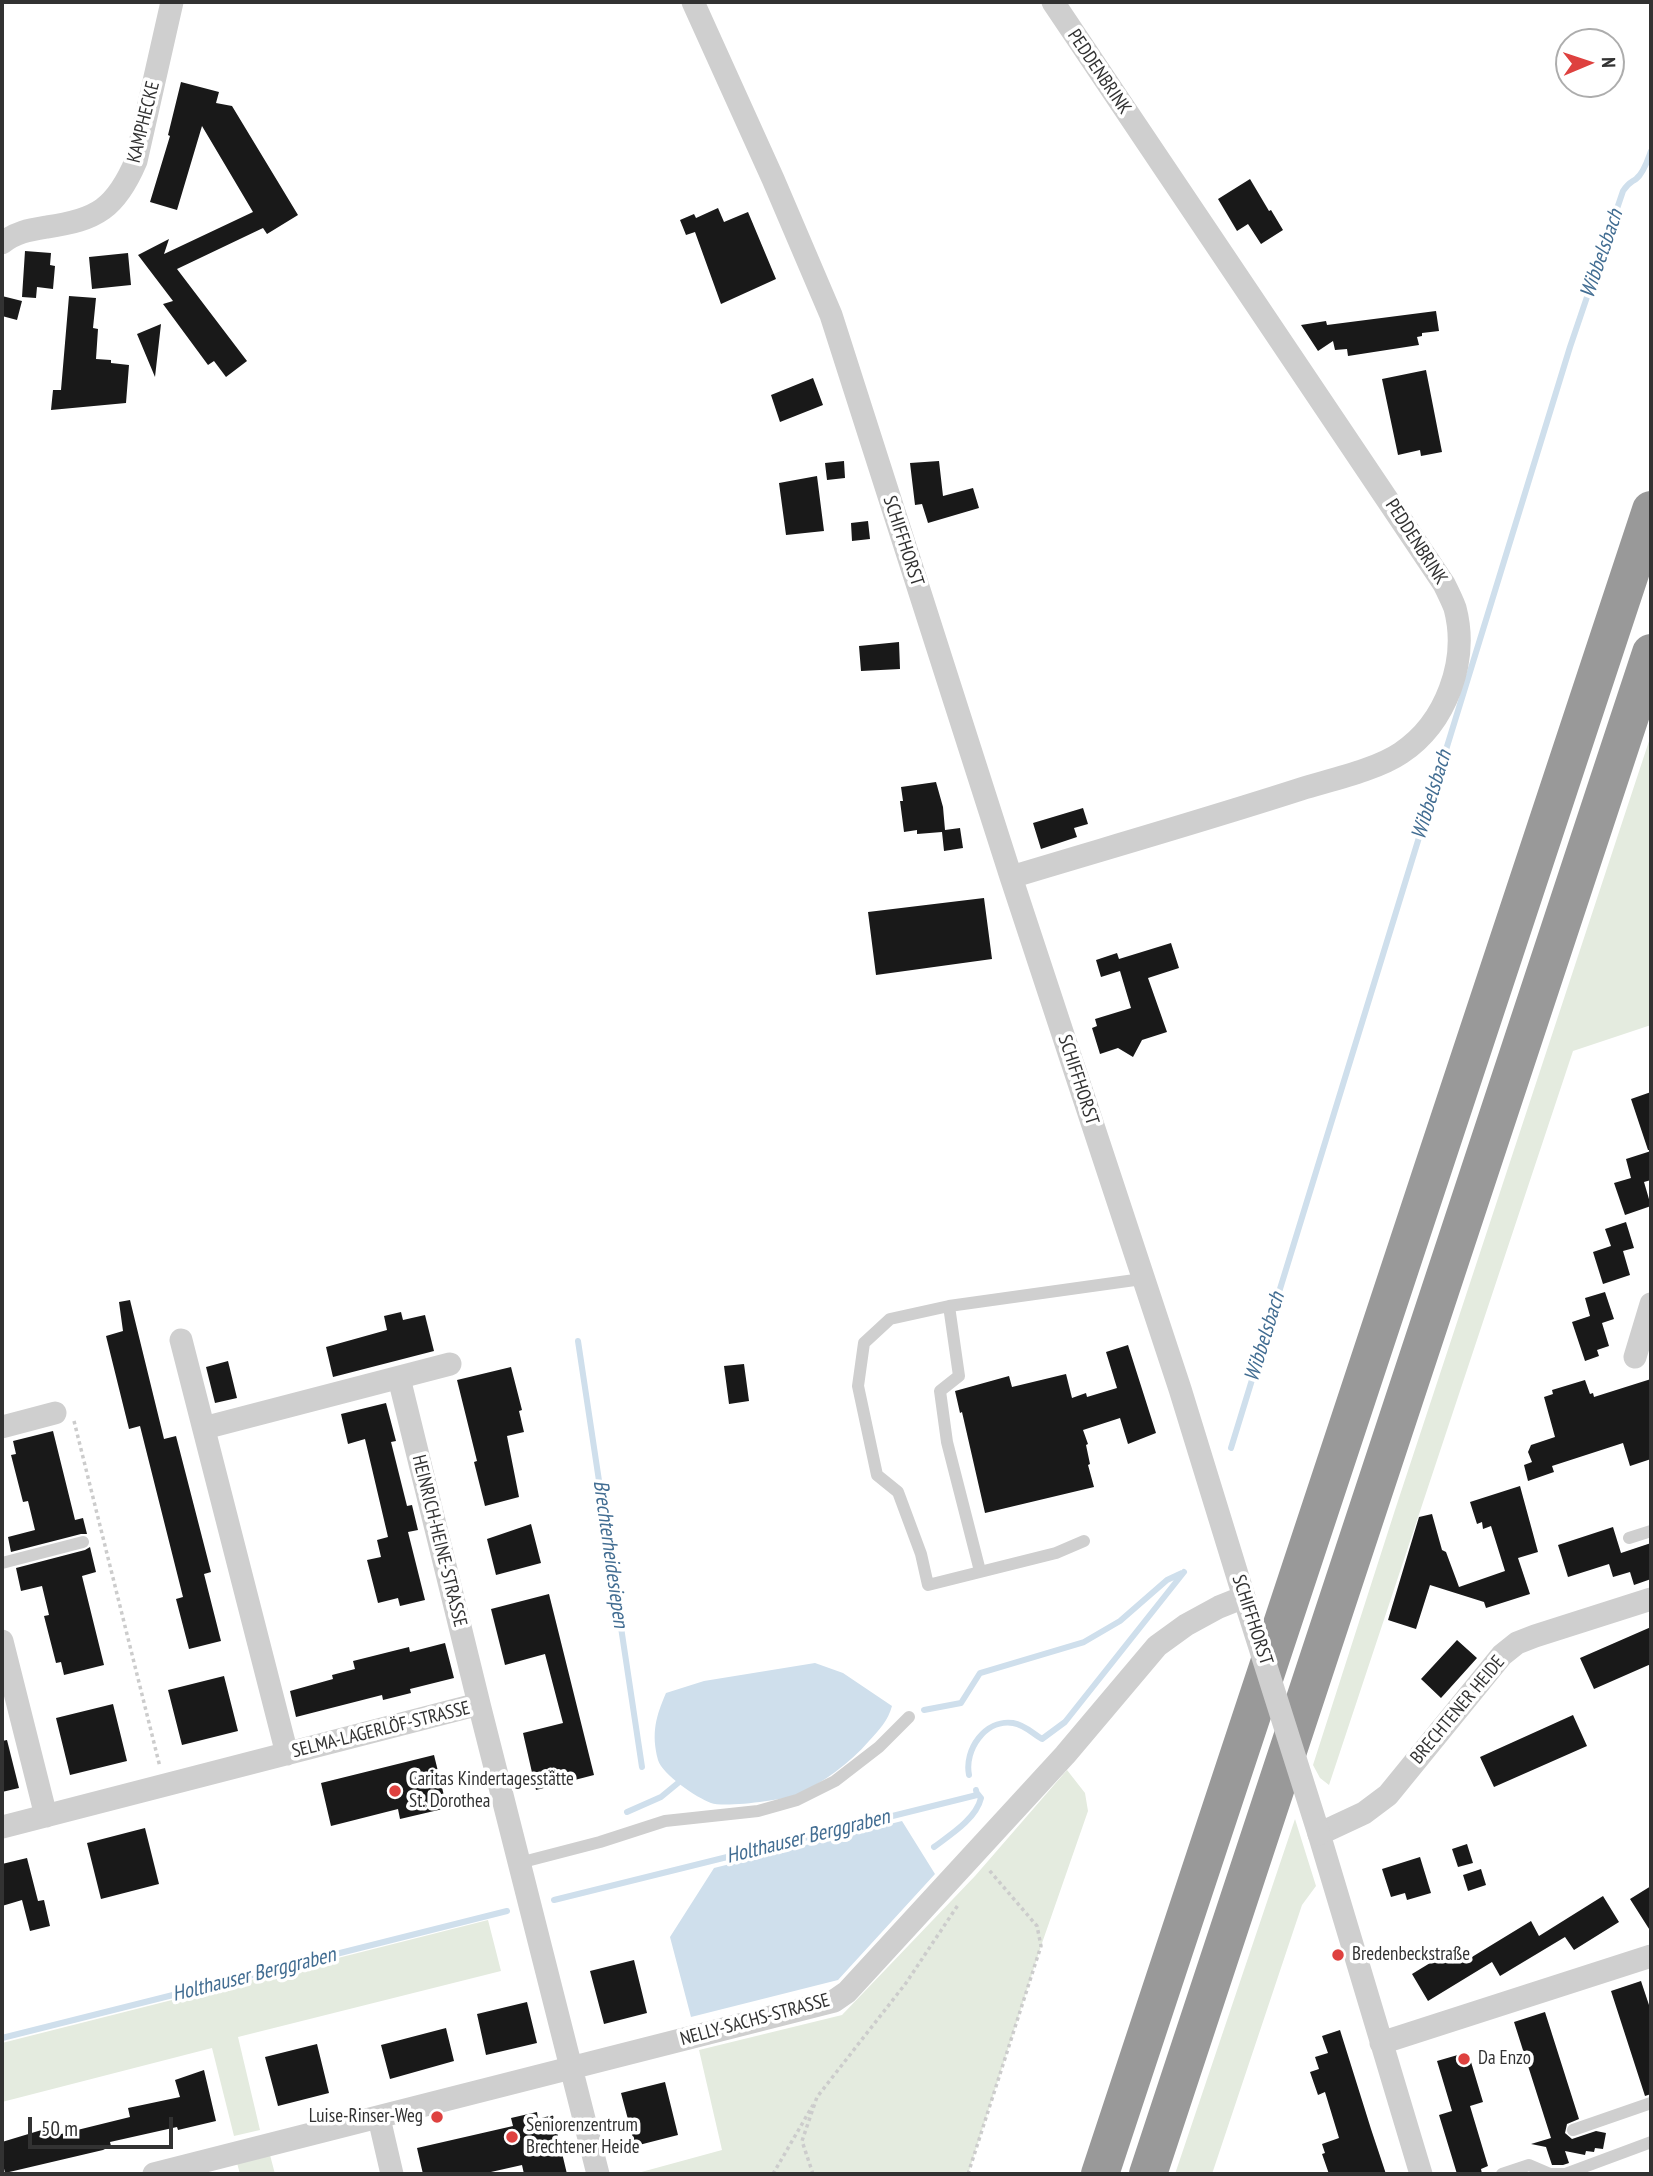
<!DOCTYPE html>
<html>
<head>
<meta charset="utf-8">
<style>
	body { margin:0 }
	#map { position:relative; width:1653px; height:2176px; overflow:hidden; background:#fff; font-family:"PT Sans Narrow",sans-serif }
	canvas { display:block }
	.frame { position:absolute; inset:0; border:4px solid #323232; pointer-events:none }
	.north { position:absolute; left:1555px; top:28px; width:70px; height:70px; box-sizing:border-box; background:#fff; border:2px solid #adadad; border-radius:50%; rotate:88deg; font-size:19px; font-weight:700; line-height:28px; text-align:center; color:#323232 }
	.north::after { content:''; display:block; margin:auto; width:24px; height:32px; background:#de413f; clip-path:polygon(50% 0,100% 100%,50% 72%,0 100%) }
	.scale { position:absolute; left:28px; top:2117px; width:145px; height:32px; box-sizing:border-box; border:4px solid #323232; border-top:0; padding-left:9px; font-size:21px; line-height:24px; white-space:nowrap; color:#323232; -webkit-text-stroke:5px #fff; paint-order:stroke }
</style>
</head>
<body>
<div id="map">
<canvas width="1653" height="2176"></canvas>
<div class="frame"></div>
<div class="north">N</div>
<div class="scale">50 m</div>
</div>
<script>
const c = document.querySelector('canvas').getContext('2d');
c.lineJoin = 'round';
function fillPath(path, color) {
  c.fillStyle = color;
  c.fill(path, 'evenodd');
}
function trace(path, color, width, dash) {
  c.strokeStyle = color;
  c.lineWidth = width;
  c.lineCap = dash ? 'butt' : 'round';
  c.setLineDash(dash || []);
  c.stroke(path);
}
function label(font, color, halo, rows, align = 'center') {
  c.font = font + ' "PT Sans Narrow",sans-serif';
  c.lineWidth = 7;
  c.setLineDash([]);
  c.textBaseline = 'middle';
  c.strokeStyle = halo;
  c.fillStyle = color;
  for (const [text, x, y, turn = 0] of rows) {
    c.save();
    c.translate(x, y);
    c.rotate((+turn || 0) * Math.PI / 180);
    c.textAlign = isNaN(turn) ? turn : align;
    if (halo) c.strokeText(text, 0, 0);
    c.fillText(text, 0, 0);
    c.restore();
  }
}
fillPath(new Path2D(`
	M1651 735V1025L1573 1051 1329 1785 1320 1778 1313 1765 1395 1510Z
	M1067 1770 1085 1793 1088 1811 1041 1946 968 2174H634L722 2150 699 2050 842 2015 975 1876Z
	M1295 1819 1316 1886 1302 1905 1212 2174H1175Z
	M488 1920 501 1971 238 2037 260 2130 234 2136 212 2048 2 2102V2043Z
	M270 2155 275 2174H240L237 2163Z`), '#e4ebdf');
fillPath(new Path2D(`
	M815 1663 843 1673 892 1706C888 1721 879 1730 869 1741 850 1763 823 1783 796 1795 782 1800 724 1808 711 1803 697 1798 662 1774 658 1760 651 1733 656 1716 666 1693L704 1681Z
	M902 1821 935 1874 838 1980 691 2017 670 1937 714 1868Z`), '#cfdfec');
trace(new Path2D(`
	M578 1341 642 1767
	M1231 1448 1570 347 1623 191C1628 183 1630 183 1636 179 1644 173 1648 159 1651 151
	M924 1710 961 1703 980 1673 1084 1642 1120 1621 1167 1580 1182 1573
	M969 1775C964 1750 985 1719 1013 1723 1025 1725 1032 1733 1042 1739L1065 1722 1184 1572
	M627 1812 661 1797 678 1783
	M934 1847C950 1835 976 1819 981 1798L977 1793
	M554 1900 977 1795 976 1790
	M2 2038 507 1911`), '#cfdfec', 6);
fillPath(new Path2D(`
	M181 82 219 92 216 103 232 106 298 215 267 234 263 228 177 269 247 361 226 377 214 361 208 365 163 304 173 301 138 255 169 239 164 254 253 212 202 126 177 210 150 202 170 136 168 135Z
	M1250 179 1269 211 1271 210 1283 230 1261 244 1248 224 1237 231 1218 199Z
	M718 208 724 222 748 212 776 279 721 304 695 232 686 235 680 220 694 214 696 218Z
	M25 251 51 253 50 265 55 266 53 289 37 287 36 298 22 297Z
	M128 253 131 285 92 289 89 257Z
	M2 296 22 301 17 320 2 316Z
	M69 296 96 298 93 328 98 329 96 359 111 360V363L129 365 126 403 51 410 53 390H61Z
	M1436 311 1439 331 1422 333V336L1417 337 1419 345 1348 356 1347 349 1335 350 1333 341 1318 351 1301 325 1326 321 1327 325Z
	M161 324 155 377 137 334Z
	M1426 370 1442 452 1421 456 1420 450 1398 455 1382 379Z
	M813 378 823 405 780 422 771 395Z
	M844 461 845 478 827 480 825 463Z
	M939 461 943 496 973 488 979 508 928 523 922 504 915 505 910 463Z
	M817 476 824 531 786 535 779 483Z
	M868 521 870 539 852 541 851 523Z
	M899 642 900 669 861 671 859 646Z
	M936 782 943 807 945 830 960 828 963 848 944 851 942 832 917 834V830L904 832 900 801H903L901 787Z
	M1083 808 1088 824 1074 828 1077 837 1041 849 1033 823Z
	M984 898 992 959 876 975 868 912Z
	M1171 943 1179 968 1148 978 1167 1032 1142 1040 1133 1057 1118 1048 1100 1054 1092 1028 1097 1026 1095 1019 1131 1008 1120 971 1101 977 1096 960 1117 953 1119 959Z
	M1651 1092V1150H1648L1631 1099Z
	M1651 1151V1180L1644 1182 1651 1206 1625 1215 1614 1183 1631 1178 1626 1159Z
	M1626 1222 1634 1248 1623 1251 1630 1275 1603 1284 1593 1252 1611 1246 1605 1229Z
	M1605 1292 1614 1319 1602 1323 1609 1346 1597 1350 1599 1356 1585 1361 1572 1322 1590 1316 1585 1298Z
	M130 1300 164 1439 176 1436 211 1572 204 1574 221 1641 189 1649 176 1599 183 1597 140 1426 129 1429 106 1336 123 1331 119 1302Z
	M401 1312 403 1320 425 1315 434 1351 333 1377 326 1347 387 1330 384 1316Z
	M1128 1345 1156 1433 1128 1444 1120 1418 1083 1430 1088 1444 1086 1445 1090 1464 1088 1465 1094 1487 985 1513 962 1412 960 1413 955 1391 1009 1376 1012 1387 1066 1374 1072 1398 1086 1393 1087 1397 1117 1388 1106 1352Z
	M228 1361 237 1398 215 1403 206 1367Z
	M744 1364 749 1401 729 1404 724 1366Z
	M511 1367 522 1410 519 1411 524 1432 507 1436 519 1497 485 1506 474 1462 477 1461 457 1380Z
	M1651 1379V1459L1630 1466 1623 1443 1552 1466 1554 1472 1528 1481 1524 1465 1532 1462 1528 1452 1531 1445 1555 1437 1544 1397 1553 1394 1552 1390 1585 1380 1590 1394 1593 1393 1594 1397Z
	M386 1403 396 1441 391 1442 407 1506 412 1505 418 1530 408 1532 425 1600 400 1606 398 1598 378 1603 367 1560 381 1557 377 1540 388 1537 365 1439 348 1444 341 1414Z
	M53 1431 75 1520 83 1518 87 1534H81L11 1552 8 1537 35 1530 28 1501 23 1502 11 1455 16 1454 13 1441Z
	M1520 1486 1538 1552 1518 1558 1530 1594 1486 1608 1484 1602 1430 1585 1416 1629 1388 1620 1419 1517 1432 1514 1442 1550 1446 1552 1459 1587 1505 1571 1491 1526 1483 1529 1482 1522 1477 1524 1470 1502Z
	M531 1524 541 1563 496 1575 487 1539Z
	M1613 1527 1621 1553 1651 1543V1579L1634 1585 1630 1572 1613 1577 1609 1564 1568 1577 1558 1545Z
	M90 1547 96 1572 82 1576 104 1665 64 1675 61 1662 56 1663 44 1616 49 1615 42 1586 21 1591 16 1568 85 1550Z
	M549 1594 594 1775 536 1790 523 1733 563 1723 545 1654 505 1665 491 1609Z
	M1651 1627V1664L1594 1689 1580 1658Z
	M1457 1640 1477 1658 1441 1698 1421 1679Z
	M445 1643 454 1678 410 1689 411 1693 383 1700 382 1695 296 1717 290 1691 333 1679 332 1675 355 1669 353 1661 409 1647 410 1652Z
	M224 1676 238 1731 182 1745 168 1690Z
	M113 1704 127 1761 70 1775 56 1718Z
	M1573 1715 1587 1746 1494 1787 1480 1757Z
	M7 1740 19 1788 2 1792V1741Z
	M434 1755 447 1808 400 1819 398 1809 331 1826 321 1783Z
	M145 1828 159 1884 101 1899 87 1843Z
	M1467 1844 1473 1863 1458 1867 1452 1849Z
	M1420 1857 1431 1893 1407 1900 1405 1893 1391 1897 1382 1869Z
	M27 1858 38 1901 44 1900 50 1926 30 1931 22 1900 2 1906V1864Z
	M1481 1869 1486 1885 1468 1891 1463 1875Z
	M1651 1886V1932L1630 1899Z
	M1603 1896 1619 1922 1574 1950 1565 1937 1500 1976 1492 1962 1428 2001 1412 1974 1458 1946 1467 1960 1531 1921 1539 1936Z
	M634 1960 647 2013 604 2024 590 1971Z
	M1641 1981 1651 2011V2094L1645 2096 1611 1991Z
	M527 2002 537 2043 486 2055 477 2014Z
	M1545 2012 1579 2119 1567 2124 1565 2133 1572 2139 1596 2131 1606 2133 1603 2149 1595 2148 1594 2152 1586 2151 1585 2155 1565 2151 1569 2163 1563 2165H1552L1546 2147 1531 2144 1551 2138 1514 2022Z
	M446 2028 454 2061 390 2079 381 2045Z
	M1340 2030 1371 2129 1386 2174H1329L1322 2154 1325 2153 1322 2144 1339 2138 1325 2092 1318 2095 1310 2072 1319 2069 1315 2057 1328 2053 1322 2036Z
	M317 2044 329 2093 278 2106 265 2057Z
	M1468 2052 1483 2102 1470 2106 1488 2166 1481 2169 1482 2174H1457L1439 2115 1452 2111 1437 2061Z
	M204 2070 216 2121 178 2130 177 2127 110 2142 111 2146 103 2150 5 2173 2 2160V2142L58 2125 61 2134 130 2117 128 2108 180 2097 175 2080Z
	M665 2082 678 2135 635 2146 621 2093Z
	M537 2112 538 2119 553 2115 567 2174H524L522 2165 482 2174H423L417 2148 513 2126 511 2118Z`), '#191919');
trace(new Path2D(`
	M74 1421 160 1767
	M773 2174 813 2105
	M813 2174 802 2141 817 2097 906 1983 958 1905
	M968 2174 1041 1946 1037 1926 989 1870`), '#ccc', 3.5, [3.5, 3.5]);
trace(new Path2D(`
	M949 1306 890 1319 864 1343 858 1386 877 1475 898 1492 921 1554 928 1585 1056 1553 1084 1541
	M1629 1538 1651 1531
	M2 1563 83 1542
	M980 1571 947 1442 940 1391 959 1376 949 1306 1142 1279
	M519 1863 600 1842 665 1821 758 1811 797 1800 835 1781 879 1747 909 1717
	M1573 2130 1651 2103
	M1502 2174 1529 2165 1550 2174H1565L1651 2142`), '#cfcfcf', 12);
trace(new Path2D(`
	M2 243C16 232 29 230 47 227 97 220 116 208 136 161L172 2
	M1011 877C1107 848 1205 820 1301 789 1330 780 1376 770 1401 753 1446 723 1469 661 1455 608 1452 600 1448 592 1444 584L1053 2
	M181 1340 287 1754
	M1635 1357 1651 1304
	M399 1378 479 1704
	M2 1427 55 1413
	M204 1428 450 1364
	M2 1641 46 1816
	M2 1827 479 1704 598 2174
	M1381 2043 1651 1956
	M379 2118 392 2174
	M154 2174 834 2001 847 1992 1065 1755 1157 1646 1186 1625 1219 1607 1244 1597 1180 1389 1011 877 831 315 773 179 693 2
	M1421 2174 1319 1834 1364 1813 1388 1795 1502 1655 1517 1643 1535 1636 1651 1599`), '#cfcfcf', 23);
trace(new Path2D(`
	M1100 2174 1651 510
	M1148 2174 1651 653`), '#999', 38);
trace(new Path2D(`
	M1244 1597 1319 1834`), '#cfcfcf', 23);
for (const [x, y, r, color] of [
	[395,1791,7,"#de413f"],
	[1338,1955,7,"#de413f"],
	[1464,2059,7,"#de413f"],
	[437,2117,7,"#de413f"],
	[512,2137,7,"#de413f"]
]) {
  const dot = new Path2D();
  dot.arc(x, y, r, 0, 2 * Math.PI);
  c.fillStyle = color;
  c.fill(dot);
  trace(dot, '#fff', 2.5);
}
label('19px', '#323232', '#fff', [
	["PEDDENBRINK",1099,72,56],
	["KAMPHECKE",144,122,-76],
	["SCHIFFHORST",903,541,72],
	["PEDDENBRINK",1416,542,57],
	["SCHIFFHORST",1078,1080,72],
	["HEINRICH-HEINE-STRASSE",439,1541,76],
	["SCHIFFHORST",1252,1620,72],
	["BRECHTENER HEIDE",1458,1710,-50],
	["SELMA-LAGERLÖF-STRASSE",381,1730,-14],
	["NELLY-SACHS-STRASSE",755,2020,-15]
]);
label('19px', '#323232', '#fff', [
	["Caritas Kindertagesstätte",409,1780],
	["St. Dorothea",409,1802],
	["Bredenbeckstraße",1352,1955],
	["Da Enzo",1478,2059],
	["Luise-Rinser-Weg",423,2117,"right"],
	["Seniorenzentrum",526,2126],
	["Brechtener Heide",526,2148]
], 'left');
label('italic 21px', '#426d92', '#fff', [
	["Wibbelsbach",1602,254,-71],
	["Wibbelsbach",1432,795,-73],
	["Wibbelsbach",1265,1337,-73],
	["Brechterheidesiepen",610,1554,82],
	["Holthauser Berggraben",808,1837,-14],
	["Holthauser Berggraben",254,1975,-14]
]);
</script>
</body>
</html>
